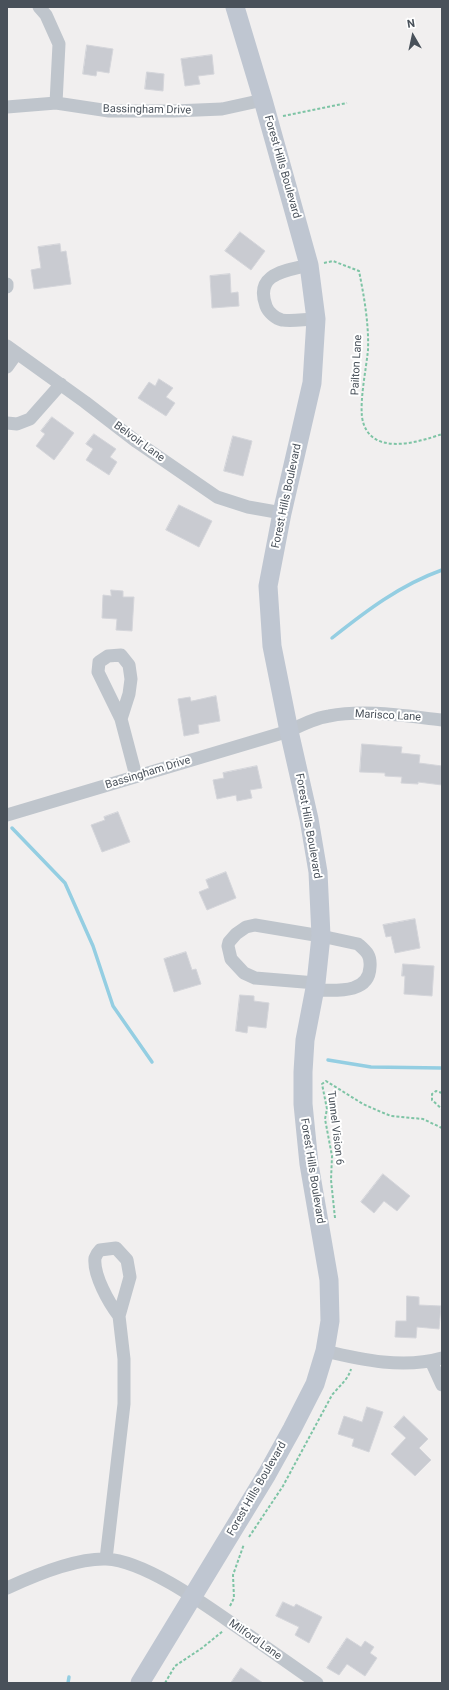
<!DOCTYPE html>
<html>
<head>
<meta charset="utf-8">
<style>
	body { margin:0 }
	#map { position:relative; width:449px; height:1690px; overflow:hidden; background:#f1efef; font-family:Roboto,sans-serif }
	canvas { display:block }
	.frame { position:absolute; inset:0; border:8px solid #49515a; pointer-events:none }
	.north { position:absolute; left:393px; top:16px; width:40px; height:40px; -webkit-text-stroke:3px #fff; paint-order:stroke; rotate:351deg; font-size:11px; font-weight:700; line-height:16px; text-align:center; color:#49515a }
	.north::after { content:''; display:block; margin:auto; width:14px; height:18px; background:#49515a; clip-path:polygon(50% 0,100% 100%,50% 72%,0 100%) }
</style>
</head>
<body>
<div id="map">
<canvas width="449" height="1690"></canvas>
<div class="frame"></div>
<div class="north">N</div>
</div>
<script>
const c = document.querySelector('canvas').getContext('2d');
c.lineJoin = 'round';
function trace(path, color, width, dash) {
  c.strokeStyle = color;
  c.lineWidth = width;
  c.lineCap = dash ? 'butt' : 'round';
  c.setLineDash(dash || []);
  c.stroke(path);
}
function fillPath(path, color) {
  c.fillStyle = color;
  c.fill(path, 'evenodd');
}
function label(font, color, halo, rows, align = 'center') {
  c.font = font + ' Roboto,sans-serif';
  c.lineWidth = 4;
  c.setLineDash([]);
  c.textBaseline = 'middle';
  c.strokeStyle = halo;
  c.fillStyle = color;
  for (const [text, x, y, turn = 0] of rows) {
    c.save();
    c.translate(x, y);
    c.rotate((+turn || 0) * Math.PI / 180);
    c.textAlign = isNaN(turn) ? turn : align;
    if (halo) c.strokeText(text, 0, 0);
    c.fillText(text, 0, 0);
    c.restore();
  }
}
trace(new Path2D(`
	M332 638C366 611 400 585 442 570
	M12 828 65 883 93 946 113 1006 152 1062
	M328 1060 371 1067 442 1068
	M68 1683 69 1677`), '#94cee2', 3.5);
const building = new Path2D(`
	M87 45 113 49 109 73 97 71 96 76 83 74Z
	M212 55 214 74 198 76 200 84 185 86 181 59Z
	M147 72 164 74 163 91 145 89Z
	M240 232 265 251 251 270 225 251Z
	M60 244 61 252 66 251 71 284 34 289 31 270 41 268 38 247Z
	M230 274 231 293 238 292 239 306 212 308 210 276Z
	M159 379 173 388 166 397 175 403 166 416 138 398 149 382 155 386Z
	M52 417 74 433 54 460 36 446 45 434 41 431Z
	M94 434 116 449 110 457 117 462 109 475 86 460 93 449 86 444Z
	M233 436 252 441 243 476 224 471Z
	M179 505 212 521 199 547 166 530Z
	M111 590 123 591V597H134L132 631 116 630 117 619 102 618 103 595 111 596Z
	M216 696 220 721 198 725 199 733 184 736 178 699 190 697 191 701Z
	M362 744 402 747 401 753 420 755 419 763 442 766V785L418 782V784L401 783 402 777 385 776V773L360 772Z
	M257 766 262 788 250 790 252 798 237 801 236 795 217 799 213 780 224 778 223 773Z
	M118 812 130 842 102 852 91 825 105 820 104 817Z
	M226 872 236 898 207 910 199 892 209 888 206 880Z
	M415 919 420 948 395 953 391 936 386 937 383 925Z
	M186 952 192 970 196 969 201 984 174 992 164 959Z
	M403 964 434 966 432 996 404 994 405 976H402Z
	M240 995 254 996V1001L269 1003 266 1028 248 1026 247 1033 236 1031Z
	M383 1174 410 1196 397 1211 384 1201 374 1213 361 1202Z
	M407 1296 419 1297V1305L441 1306 439 1329 417 1327 416 1338 395 1337 396 1321H406Z
	M367 1407 383 1412 369 1452 352 1446 354 1439 338 1434 344 1416 362 1422Z
	M404 1416 428 1439 419 1448 431 1460 415 1476 391 1454 406 1438 394 1427Z
	M283 1602 294 1607 296 1604 322 1617 309 1643 295 1635 299 1627 276 1616Z
	M347 1638 361 1647 365 1641 374 1647 370 1653 377 1658 365 1676 347 1664 339 1675 327 1668Z
	M241 1668 263 1683H231Z`);
fillPath(building, '#c9cbd1');
trace(building, '#d4d5da', 1);
trace(new Path2D(`
	M283 116 347 103
	M324 263 333 261 359 271C364 296 369 324 368 350 366 370 360 398 362 417 368 457 417 443 442 434
	M442 1093 436 1091 432 1094V1100L442 1109
	M335 1218 331 1180 332 1156 325 1119 327 1109 322 1084 326 1081 363 1104 381 1112 391 1116 423 1119 442 1128
	M249 1537 283 1486 332 1395C339 1386 348 1380 351 1369
	M230 1606 234 1598 233 1575 244 1544
	M165 1683 175 1666 202 1648 223 1631`), '#7ec4a5', 2, [3, 2]);
trace(new Path2D(`
	M39 7 46 15 59 44 56 103
	M7 107 56 103 109 111H174L222 109 263 100
	M309 265C286 271 254 273 266 306 268 312 276 319 282 320 292 322 305 319 316 319
	M7 284V287
	M7 346 85 402 137 442 217 497 248 507 282 513
	M7 367 17 353
	M7 423 17 424 30 419 61 384
	M121 719 98 672 99 662 108 656 121 655 129 665 131 679 129 694 121 719 136 776
	M7 815 289 731C301 725 315 718 329 716 365 709 405 716 442 720
	M314 990C334 990 369 995 370 967 371 955 367 952 358 944L321 936 255 925 246 927 236 934 229 942 228 946 231 959 244 973 255 978 316 983
	M325 1351C362 1360 404 1369 442 1358
	M431 1361 442 1385
	M106 1559 124 1404V1359L119 1316 130 1277 127 1260 116 1248 100 1250C98 1252 96 1255 95 1258 93 1275 109 1303 119 1316
	M7 1588C35 1575 75 1558 106 1559 146 1561 207 1606 240 1629 266 1647 291 1665 317 1683`), '#bfc5cc', 13);
trace(new Path2D(`
	M140 1683 267 1474 292 1429 315 1384 325 1351 330 1321 329 1280 309 1164 303 1104V1072L305 1040 316 983 321 936 318 872 309 819 289 731 272 646 268 586 282 513 312 383 316 319 309 265 263 100 235 7`), '#bfc6d1', 19);
label('11px', '#49515a', '#fff', [
	["Bassingham Drive",147,110,1],
	["Forest Hills Boulevard",282,167,74],
	["Pailton Lane",357,365,-87],
	["Belvoir Lane",139,442,36],
	["Forest Hills Boulevard",287,496,-78],
	["Marisco Lane",388,716,3],
	["Bassingham Drive",148,773,-17],
	["Forest Hills Boulevard",308,826,80],
	["Tunnel Vision 6",335,1128,83],
	["Forest Hills Boulevard",312,1171,81],
	["Forest Hills Boulevard",257,1489,-60],
	["Milford Lane",255,1640,35]
]);
</script>
</body>
</html>
